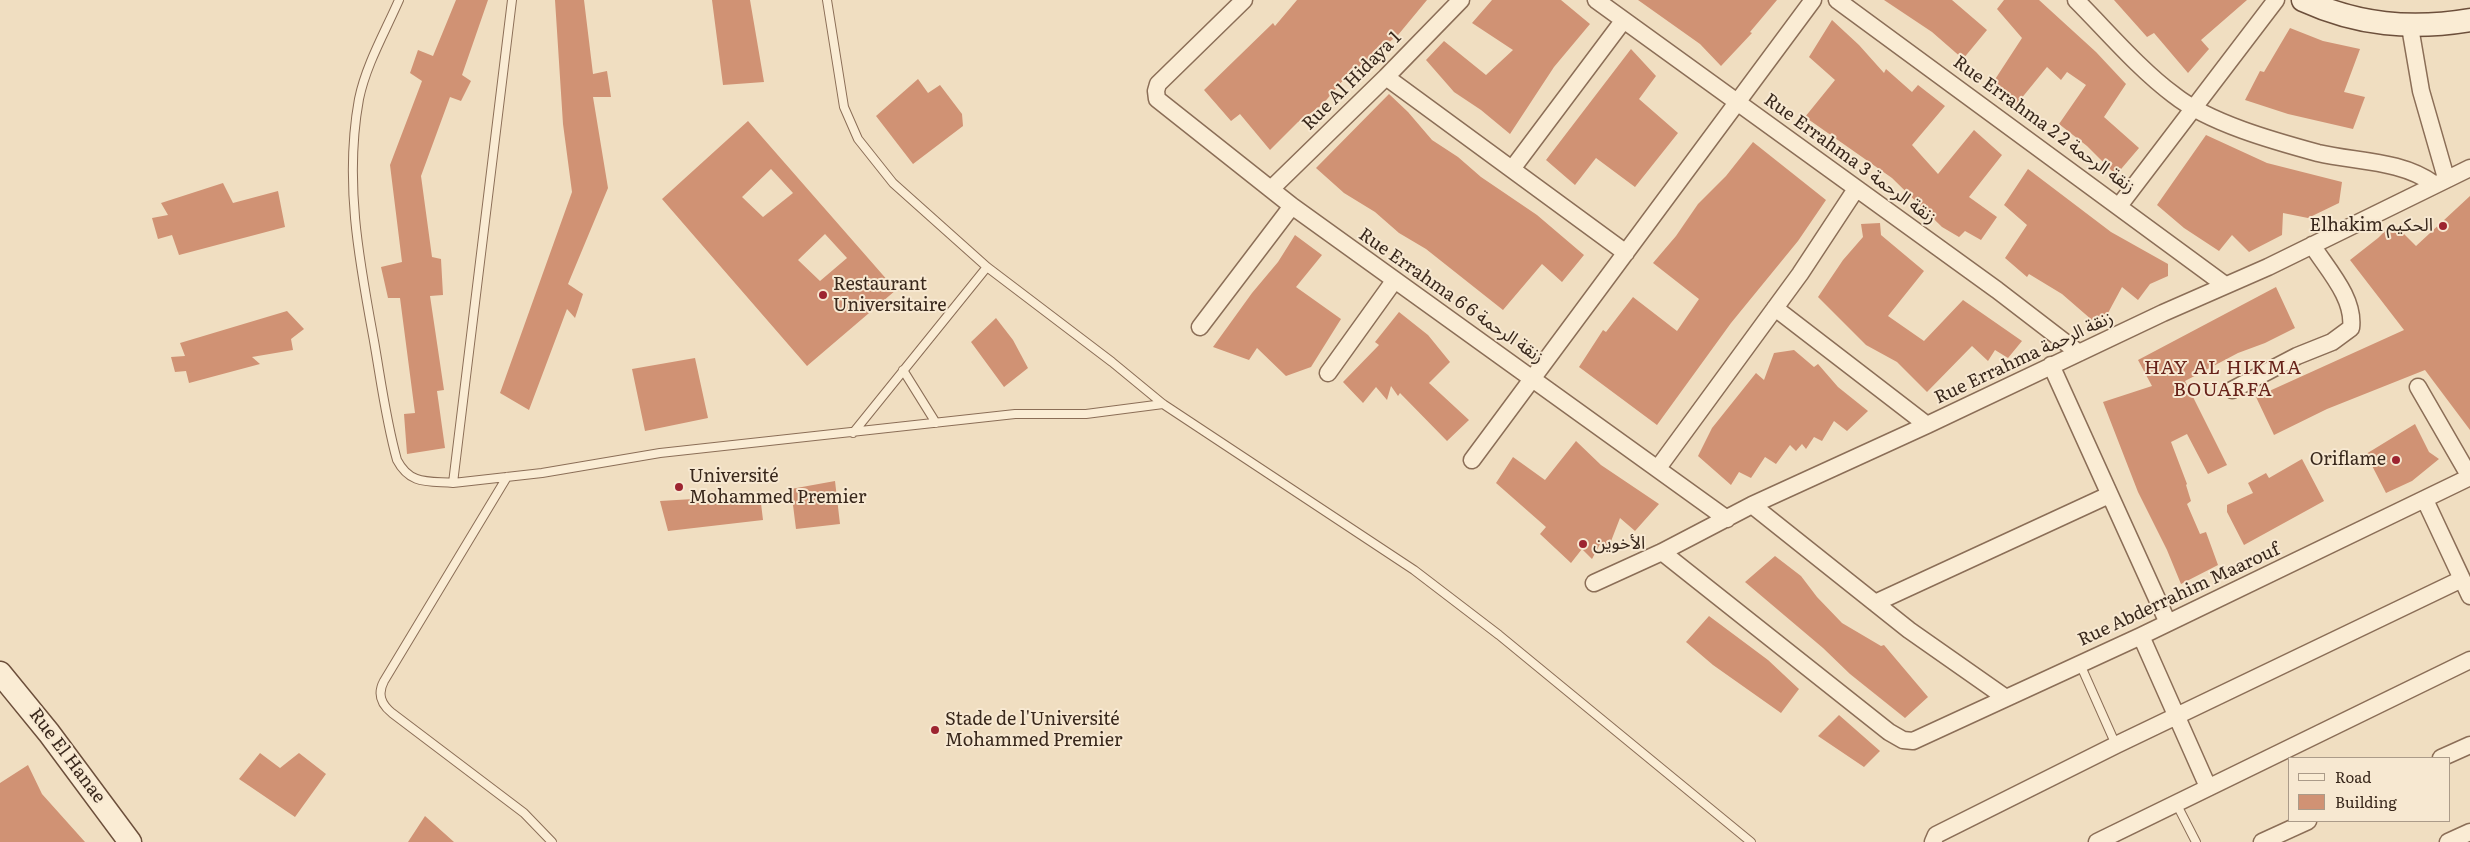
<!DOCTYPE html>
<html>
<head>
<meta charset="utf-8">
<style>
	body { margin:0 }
	#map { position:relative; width:2470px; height:842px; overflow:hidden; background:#f0dec1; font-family:Literata,serif }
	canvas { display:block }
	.legend { position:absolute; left:2288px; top:757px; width:162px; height:65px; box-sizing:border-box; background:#f7e8d1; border:1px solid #ab9b89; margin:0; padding:6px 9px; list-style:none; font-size:15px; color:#39281c }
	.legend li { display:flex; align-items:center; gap:10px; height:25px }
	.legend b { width:25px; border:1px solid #ab9b89 }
</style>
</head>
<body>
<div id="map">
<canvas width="2470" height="842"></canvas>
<ul class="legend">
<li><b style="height:6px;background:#faecd4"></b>Road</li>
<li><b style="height:14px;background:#d09274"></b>Building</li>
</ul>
</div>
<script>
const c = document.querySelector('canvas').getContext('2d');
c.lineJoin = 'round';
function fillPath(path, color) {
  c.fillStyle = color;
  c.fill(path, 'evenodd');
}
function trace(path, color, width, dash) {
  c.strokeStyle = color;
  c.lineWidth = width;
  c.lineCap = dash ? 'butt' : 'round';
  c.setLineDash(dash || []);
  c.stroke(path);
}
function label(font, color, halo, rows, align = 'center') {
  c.font = font + ' Literata,"Noto Sans Arabic",serif';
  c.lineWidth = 4;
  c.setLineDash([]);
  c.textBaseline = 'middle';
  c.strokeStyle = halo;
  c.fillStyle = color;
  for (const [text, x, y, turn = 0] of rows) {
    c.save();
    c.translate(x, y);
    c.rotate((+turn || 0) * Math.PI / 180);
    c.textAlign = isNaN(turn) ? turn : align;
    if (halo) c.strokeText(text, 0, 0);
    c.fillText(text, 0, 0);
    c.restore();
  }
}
fillPath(new Path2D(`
	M456 0H488L462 75 471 81 461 101 450 97 421 176 432 257 441 259 443 295 430 296 444 390 437 391 445 448 407 454 404 414 415 413 400 298H388L381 267 402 262 390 165 422 81 410 73 418 50 433 56Z
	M555 0H584L593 74 607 71 611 97H593L608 188 568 284 583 294 575 318 567 309 529 410 500 393 572 192 563 124Z
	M712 0H750L764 82 723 85Z
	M1297 0H1427L1398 35 1345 78 1322 105 1298 122 1270 150 1240 114 1231 121 1204 90 1273 23 1275 26Z
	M1492 0H1561L1590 24 1554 67 1510 134 1481 110 1454 92 1426 60 1444 41 1486 75 1513 50 1472 23Z
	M1638 0H1777L1750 32 1752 33 1721 66 1700 44Z
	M1884 0H1952L1987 30 1963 59 1932 32Z
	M2004 0H2039L2096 52 2126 84 2104 117 2139 148 2116 175 2087 146 2059 124 2086 85 2067 72 2061 80 2047 67 2016 105 1992 84 2022 38 1997 9Z
	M2114 0H2247L2201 40 2209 49 2188 73 2154 33 2147 37Z
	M1832 20 1859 45 1884 73 1886 69 1912 92 1918 85 1945 106 1912 145 1938 174 1974 130 2002 155 1969 197 1997 217 1981 240 1965 231 1959 237 1942 227 1892 178 1805 117 1835 80 1809 57Z
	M2290 28 2323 41 2360 49 2344 92 2365 97 2353 129 2288 114 2245 100 2260 71 2264 72Z
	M1631 49 1656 76 1639 99 1678 133 1635 187 1596 158 1575 185 1546 160Z
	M918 79 928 93 940 85 962 114 963 126 913 164 876 116Z
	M1389 94 1408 112 1432 140 1458 157 1481 177 1537 215 1584 255 1562 282 1542 264 1503 310 1426 249 1399 233 1375 212 1344 193 1316 168Z
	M748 121 896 290 807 366 662 199ZM771 169 793 193 763 217 742 197ZM825 234 847 258 820 281 798 260Z
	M2206 135 2267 163 2342 182 2339 203 2308 218 2283 213 2282 235 2249 252 2232 235 2219 251 2184 228 2157 205Z
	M1753 142 1826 200 1798 241 1731 323 1657 425 1579 367 1603 330 1606 332 1633 297 1677 331 1699 299 1653 263 1676 236 1698 204 1726 176Z
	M2028 169 2111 232 2168 264V276L2150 284 2138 300 2122 287 2108 313 2092 320 2062 294 2029 274 2027 277 2005 258 2027 225 2004 205Z
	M223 183 233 203 278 191 285 227 179 255 172 235 158 239 152 218 168 215 161 203Z
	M2470 196V430L2425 370 2327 409 2274 435 2256 397 2404 330 2350 260 2378 238 2393 223 2416 246Z
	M1880 223 1881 235 1924 271 1888 316 1924 341 1963 300 2022 341 2008 358 1995 350 1988 361 1972 346 1927 392 1897 362 1866 345 1818 297 1843 260 1863 237 1861 224Z
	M1295 235 1322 255 1296 287 1341 319 1311 367 1286 376 1257 348 1249 360 1213 347 1252 293 1278 262Z
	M2276 287 2295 328 2265 343 2238 353 2185 381 2227 465 2208 474 2187 434 2171 442 2187 484 2186 485 2191 501 2187 504 2200 534 2206 532 2218 565 2181 584 2167 550 2138 492 2103 402 2152 386 2138 360Z
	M287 311 304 329 291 339 293 350 252 357 260 364 189 383 186 371 175 372 171 357 185 356 180 343Z
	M1399 312 1428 335 1450 362 1429 383 1469 420 1447 441 1400 393 1398 396 1391 386 1387 400 1376 387 1363 403 1343 382 1379 345 1375 342Z
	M996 318 1013 340 1028 368 1004 387 971 342Z
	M1794 350 1814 367 1818 364 1838 387 1868 411 1847 431 1834 421 1822 441 1814 437 1806 449 1802 444 1796 451 1790 445 1776 464 1765 457 1751 478 1739 472 1731 485 1698 456 1712 428 1756 373 1764 380 1774 353Z
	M695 358 708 418 645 431 632 369Z
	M2415 424 2429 452 2439 459 2412 481 2386 493 2366 454Z
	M1576 441 1601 465 1659 504 1635 531 1620 518 1608 549 1600 544 1592 559 1582 549 1571 563 1540 534 1546 527 1496 483 1513 457 1545 480Z
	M2302 459 2324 501 2244 545 2227 512V505L2253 493 2248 483 2266 473 2269 478Z
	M835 481 840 524 796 529 791 489Z
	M760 495 763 520 668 531 660 501Z
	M1775 556 1801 576 1817 597 1842 623 1881 646 1884 645 1928 697 1905 718 1850 674 1823 648 1745 582Z
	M1709 616 1768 660 1799 689 1781 713 1713 665 1686 642Z
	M1839 715 1880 751 1864 767 1818 736Z
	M260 753 280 768 299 753 326 774 295 817 239 779Z
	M28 765 42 794 85 842H0V783Z
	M425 816 454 842H408Z`), '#d09274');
const lane = new Path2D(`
	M399 0C385 32 366 65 359 99 344 181 359 260 374 341 381 381 386 421 397 460 410 485 428 481 453 483
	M512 0 453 483 542 473 660 453 1015 414H1086L1163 404
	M827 0 844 107 858 139 893 183 987 267 1112 362 1163 404 1414 570 1499 635 1751 842
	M903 370 936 423
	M853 433 987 267
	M507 477 384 681C377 694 381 704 392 713L524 813 552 842
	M2080 664 2116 745
	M2176 803 2196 842`);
const street = new Path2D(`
	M1244 0 1158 84 1156 91 1157 99 1292 206 1727 519
	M1596 0 1997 290 2079 353
	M1837 0 2225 285
	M2076 0C2107 31 2139 69 2174 95 2209 123 2274 141 2318 153 2356 162 2401 160 2434 184
	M2410 27 2421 91 2446 178
	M1386 77 1626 253
	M1512 169 1623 21
	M1271 189 1386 77 1461 0
	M2119 206 2276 0
	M1775 308 1927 425
	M1200 327 1292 206
	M2051 365 2168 623
	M1328 373 1394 281
	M2418 387 2470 477
	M2232 390 2297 356 2332 342 2351 328C2355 298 2327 269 2312 245
	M1472 460 1813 0
	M1658 468 1800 274 1856 189
	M2425 500 2470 596
	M1752 505 1909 630 2006 698
	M1662 552 1889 732 1903 740 1913 741 2141 636 2470 477
	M1594 583 1662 552 1752 505 1927 425 2163 313 2268 267 2470 168
	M1875 603 2109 495
	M2141 636 2208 787
	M2441 758 2470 745
	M1933 842 1936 835 2116 745 2462 579
	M2097 842 2470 660
	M2262 842 2308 821
	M2448 842 2470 832`);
const secondary = new Path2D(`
	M2303 0C2358 25 2411 30 2470 20
	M0 673 49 733 130 842`);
trace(lane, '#8b6e57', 10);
trace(street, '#8b6e57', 19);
trace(secondary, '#6c4f3b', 25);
trace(lane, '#faecd4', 8);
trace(street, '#faecd4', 16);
trace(secondary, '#faecd4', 22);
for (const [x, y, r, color] of [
	[2443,226,5,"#9d2430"],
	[823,295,5,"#9d2430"],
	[2396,460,5,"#9d2430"],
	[679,487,5,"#9d2430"],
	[1583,544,5,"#9d2430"],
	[935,730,5,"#9d2430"]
]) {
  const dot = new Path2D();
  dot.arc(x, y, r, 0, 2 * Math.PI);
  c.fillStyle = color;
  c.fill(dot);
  trace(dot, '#f7e8d1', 2);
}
label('18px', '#39281c', '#f7e8d1', [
	["Rue Al Hidaya 1",1352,81,-45],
	["Rue Errahma 2 2 زنقة الرحمة",2044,125,36],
	["Rue Errahma 3 زنقة الرحمة",1850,159,36],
	["Rue Errahma 6 6 زنقة الرحمة",1451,296,35],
	["Rue Errahma زنقة الرحمة",2024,358,-25],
	["Rue Abderrahim Maarouf",2179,595,-25],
	["Rue El Hanae",67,756,53]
]);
label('18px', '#39281c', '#f7e8d1', [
	["Elhakim الحكيم",2433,226,"right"],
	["Restaurant",833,285],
	["Universitaire",833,306],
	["Oriflame",2386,460,"right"],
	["Université",689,477],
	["Mohammed Premier",689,498],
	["الأخوين",1593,544],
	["Stade de l'Université",945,720],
	["Mohammed Premier",945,741]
], 'left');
c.letterSpacing = '1px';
label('19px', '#68231a', '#f7e8d1', [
	["HAY AL HIKMA",2223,368],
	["BOUARFA",2223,390]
]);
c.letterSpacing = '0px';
</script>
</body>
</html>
